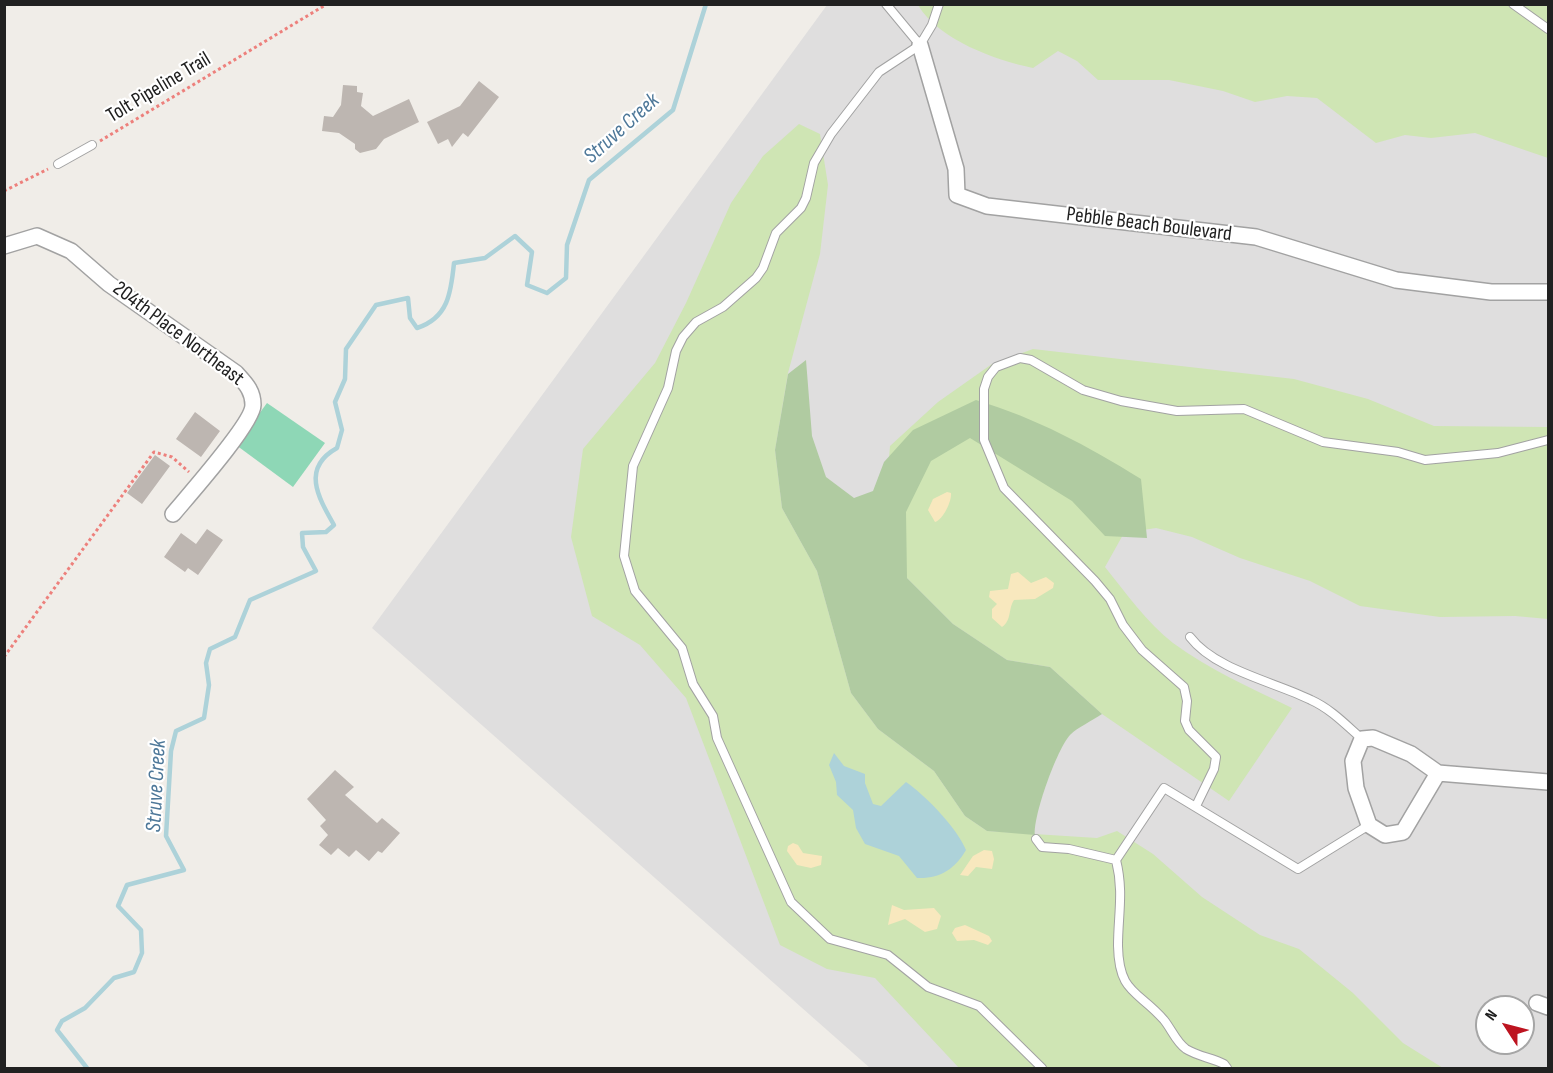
<!DOCTYPE html>
<html>
<head>
<meta charset="utf-8">
<style>
	body { margin:0 }
	#map { position:relative; width:1553px; height:1073px; overflow:hidden; background:#f0ede8; font-family:"Sofia Sans Condensed",sans-serif }
	canvas { display:block }
	.frame { position:absolute; inset:0; border:6px solid #212121; pointer-events:none }
	.north { position:absolute; left:1475px; top:995px; width:60px; height:60px; box-sizing:border-box; background:#fff; border:2px solid #a6a6a6; border-radius:50%; rotate:306deg; font-size:16px; font-weight:700; line-height:24px; text-align:center; color:#212121 }
	.north::after { content:''; display:block; margin:auto; width:21px; height:27px; background:#bd1420; clip-path:polygon(50% 0,100% 100%,50% 72%,0 100%) }
</style>
</head>
<body>
<div id="map">
<canvas width="1553" height="1073"></canvas>
<div class="frame"></div>
<div class="north">N</div>
</div>
<script>
const c = document.querySelector('canvas').getContext('2d');
c.lineJoin = 'round';
function fillPath(path, color) {
  c.fillStyle = color;
  c.fill(path, 'evenodd');
}
function trace(path, color, width, dash) {
  c.strokeStyle = color;
  c.lineWidth = width;
  c.lineCap = dash ? 'butt' : 'round';
  c.setLineDash(dash || []);
  c.stroke(path);
}
function label(font, color, halo, rows, align = 'center') {
  c.font = font + ' "Sofia Sans Condensed",sans-serif';
  c.lineWidth = 4.5;
  c.setLineDash([]);
  c.textBaseline = 'middle';
  c.strokeStyle = halo;
  c.fillStyle = color;
  for (const [text, x, y, turn = 0] of rows) {
    c.save();
    c.translate(x, y);
    c.rotate((+turn || 0) * Math.PI / 180);
    c.textAlign = isNaN(turn) ? turn : align;
    if (halo) c.strokeText(text, 0, 0);
    c.fillText(text, 0, 0);
    c.restore();
  }
}
fillPath(new Path2D(`
	M827 5H1548V1068H870L372 628ZM1487 1007H1523V1043H1487Z`), '#dfdede');
fillPath(new Path2D(`
	M918 5H1548V158L1475 133 1431 138 1405 135 1376 143 1317 98 1287 96 1255 102 1223 91 1169 80H1098L1077 61 1058 51 1033 68C995 60 939 40 918 5Z
	M799 124 820 134 828 185 820 254 788 373 775 450 782 508 817 571 851 693 878 729 934 771 965 816 987 831 1097 838 1117 831 1153 854 1202 897 1260 935 1299 949 1353 993 1403 1043 1443 1068H959L875 978 827 969 780 945 686 698 640 645 592 616 571 537 583 449 655 363 686 303 731 203 763 156Z
	M1033 349 1294 379 1368 399 1434 426 1548 427V619L1515 616 1440 617 1360 606 1310 581 1240 558 1192 537 1156 528 1124 533 1105 567C1126 593 1147 623 1173 643 1210 670 1251 688 1292 708L1229 801 1102 714 1050 667 1007 660 953 624 907 578 884 515 890 446 938 402 992 364Z`), '#cfe5b4');
fillPath(new Path2D(`
	M806 360 812 436 826 477 854 498 873 491 884 462 913 430 976 400C1038 419 1086 445 1141 479L1147 538 1105 536 1072 501 970 438 931 461 906 512 907 578 953 624 1007 660 1050 667 1102 714C1092 721 1078 727 1070 735 1057 749 1033 816 1035 835L987 831 965 816 934 771 878 729 851 693 817 571 782 508 775 450 788 374Z`), '#b0cba1');
fillPath(new Path2D(`
	M947 492 951 493C952 501 943 520 935 522L928 510 933 499Z
	M1018 572 1031 583 1046 577 1054 583 1053 588 1035 599 1014 600C1008 609 1012 620 1002 627L992 618V609L997 604 989 597 990 591 1008 589 1011 574Z
	M793 843 798 845 803 853 822 856 821 865 811 868 797 865 787 851 788 846Z
	M984 850 992 851 994 859 992 869 976 867 968 876 960 875 973 856Z
	M892 905 904 910 934 908 941 916 937 929 925 932 905 919 888 925Z
	M965 925 989 936 992 941 988 945 974 940 957 941 952 933 955 928Z`), '#f8e8be');
fillPath(new Path2D(`
	M267 403 325 443 293 487 236 445Z`), '#8ed7b6');
fillPath(new Path2D(`
	M834 753 844 766 865 774V783L873 804 881 806 906 782C926 796 957 828 966 850 955 869 940 879 917 878L899 856 865 844 856 828 853 810 837 795 836 782 829 765Z`), '#add2d9');
trace(new Path2D(`
	M87 1068 57 1030 62 1021 85 1008 114 978 134 972 142 953 141 930 118 906 127 885 184 870 166 836 171 751 176 731 204 718 209 685 206 663 210 649 235 637 250 600 316 571 303 547 302 533 326 532 334 525C318 497 301 468 337 448L342 430 335 402 345 379 346 349 376 305 408 298 410 318 417 328C448 318 451 293 454 263L485 258 515 236 532 252 527 285 547 293 566 278 567 245 589 180 673 110 706 4`), '#add2d9', 4.5);
fillPath(new Path2D(`
	M479 81 499 97 468 137 463 133 452 147 448 139 438 144 427 122 460 106Z
	M343 85 357 86V92L363 93 361 106 373 116 409 99 419 122 384 139 376 149 360 153 355 149V144L339 133 322 131 324 116 333 117 341 105Z
	M195 412 220 431 201 457 176 439Z
	M155 455 170 466 142 504 127 493Z
	M207 529 223 540 198 575 188 568 185 572 164 557 181 533 196 544Z
	M335 770 354 787 345 795 377 823 382 818 400 833 382 853 378 851 369 861 356 850 349 857 338 848 331 855 319 845 328 835 320 826 326 820 307 799Z`), '#bdb6b1');
const service = new Path2D(`
	M886 4 920 45
	M939 4 932 25 920 45 879 72 831 134 814 163 806 198 801 208 776 233 763 268 756 278 723 307 696 322 683 337 676 351 668 388 633 466 624 556 635 591 682 648 693 684 713 716 717 738 791 902 830 939 888 955 928 987 979 1006 1042 1068
	M1513 4 1548 29
	M58 164 92 145
	M1190 637C1215 670 1275 682 1311 700 1331 709 1346 725 1362 739
	M1196 806 1214 769 1216 757 1189 730 1185 721 1187 701 1184 687 1142 650 1123 625 1110 599 1095 581 1004 488 984 440V389L988 377 996 367 1020 358 1031 360 1083 390 1121 401 1177 411 1244 409 1323 442 1398 452 1425 460 1498 453 1548 440
	M1036 839 1042 847 1069 849 1116 860C1124 892 1118 915 1118 946 1119 994 1138 990 1164 1020 1172 1030 1176 1042 1186 1049 1197 1056 1212 1058 1224 1064L1227 1068
	M1116 860 1164 788 1298 869 1369 825`);
const minor = new Path2D(`
	M920 45 956 169 957 195 987 206 1256 237 1396 280 1491 292H1548
	M4 246 37 236 71 251 109 284 236 373C245 383 253 390 253 405 253 423 188 496 173 514
	M1438 773 1403 832 1385 835 1369 825 1356 788 1353 761 1362 739 1373 738 1411 754 1438 773 1548 782
	M1537 1003 1548 1007`);
trace(service, '#a2a2a2', 10);
trace(minor, '#a2a2a2', 18);
trace(new Path2D(`
	M100 141 327 4
	M4 191 48 169
	M4 657 154 452 172 457 189 472`), '#ed807c', 3, [3, 3]);
trace(service, '#fff', 8);
trace(minor, '#fff', 15);
label('21px', '#212121', '#fff', [
	["Tolt Pipeline Trail",159,88,-31],
	["Pebble Beach Boulevard",1149,225,7],
	["204th Place Northeast",178,334,37]
]);
label('italic 22px', '#4e7899', '#fff', [
	["Struve Creek",622,129,-42],
	["Struve Creek",157,786,-87]
]);
</script>
</body>
</html>
